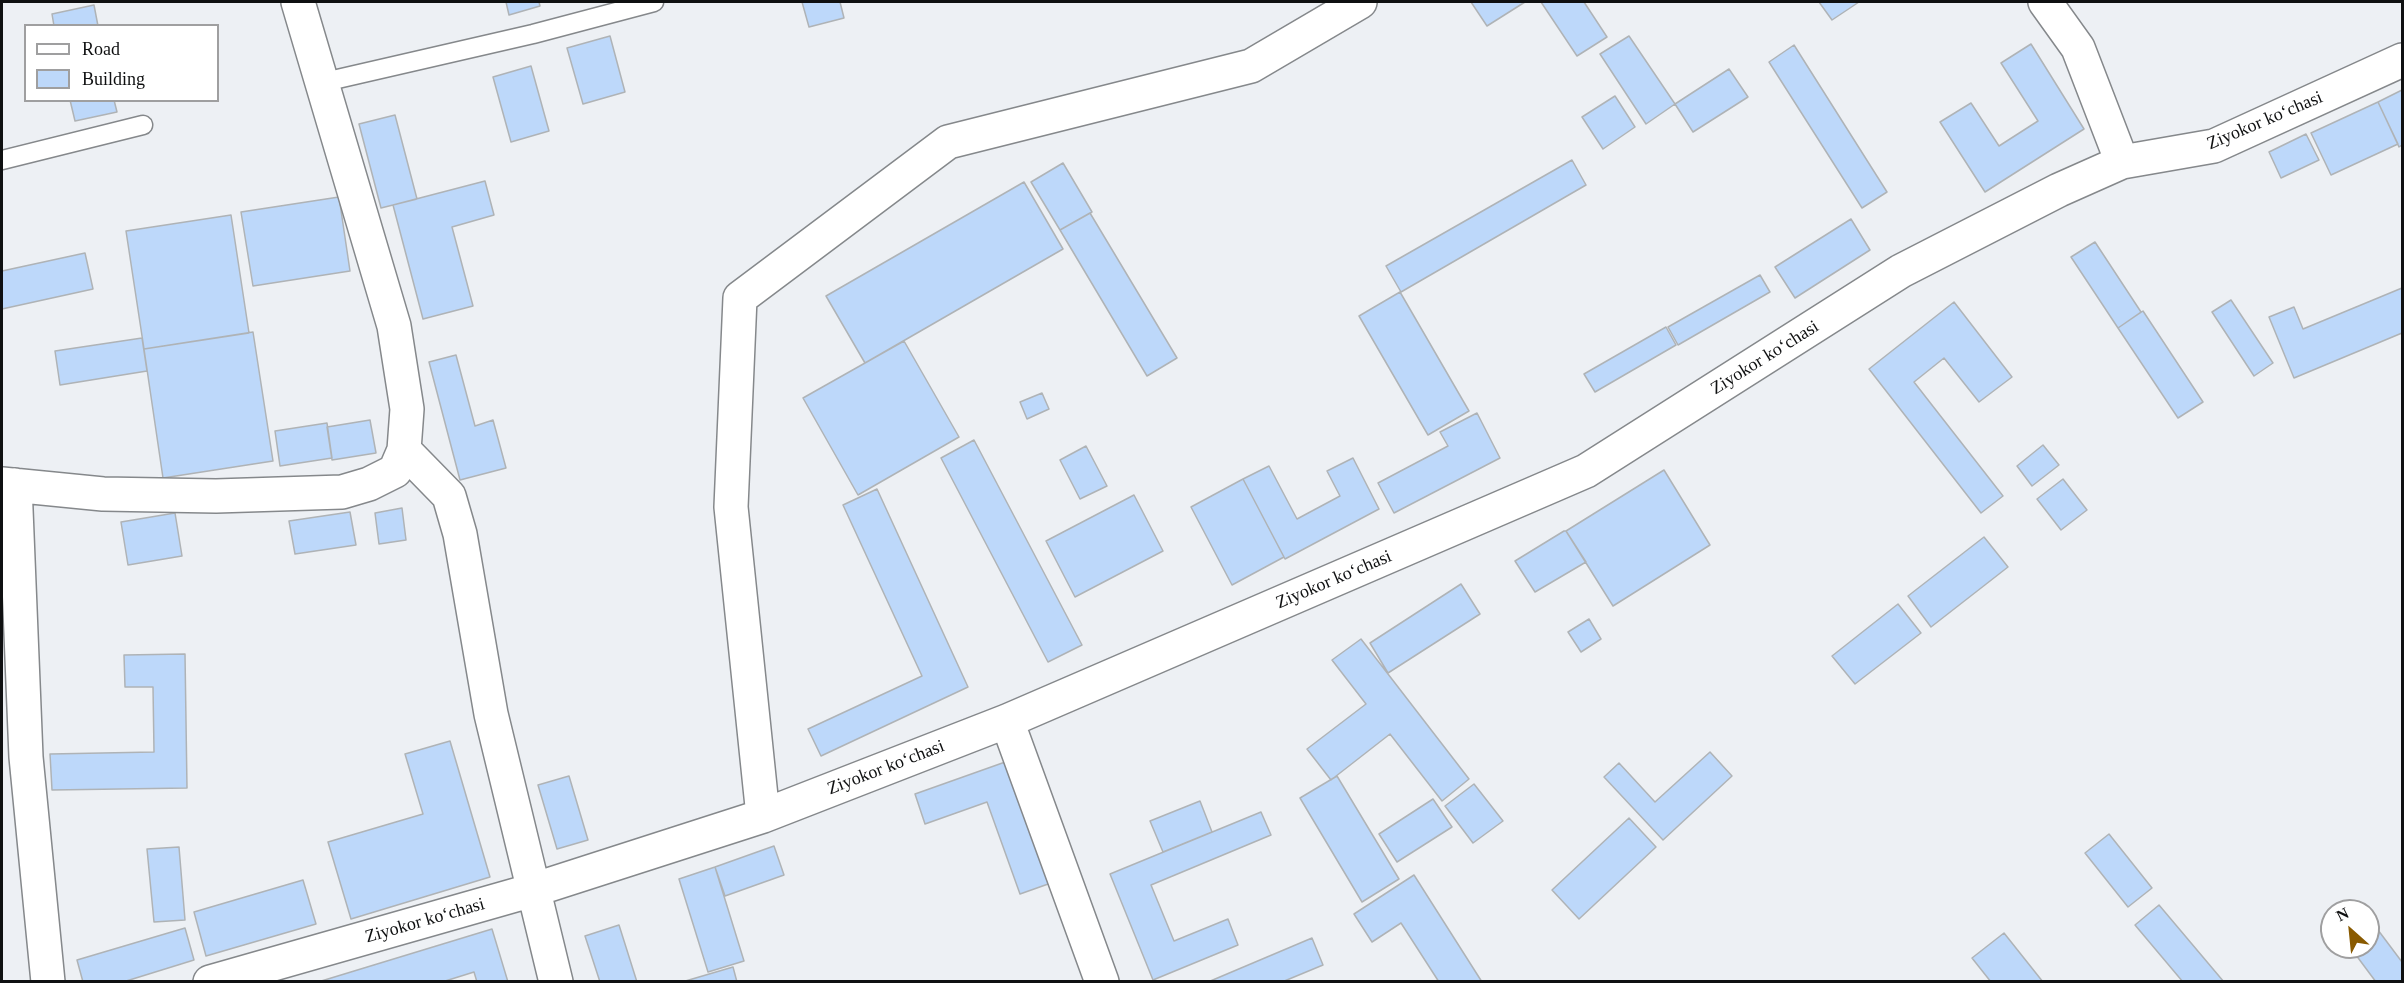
<!DOCTYPE html>
<html>
<head>
<meta charset="utf-8">
<style>
	body { margin:0 }
	#map { position:relative; width:2404px; height:983px; overflow:hidden; background:#edf0f4; font-family:"Times New Roman",serif }
	canvas { display:block }
	.frame { position:absolute; inset:0; border:3px solid #0f1011; pointer-events:none }
	.legend { position:absolute; left:24px; top:24px; width:195px; height:78px; box-sizing:border-box; background:#fff; border:2px solid #9f9fa0; margin:0; padding:8px 10px; list-style:none; font-size:18px; color:#0f1011 }
	.legend li { display:flex; align-items:center; gap:12px; height:30px }
	.legend b { width:30px; border:2px solid #9f9fa0 }
	.north { position:absolute; left:2320px; top:899px; width:60px; height:60px; box-sizing:border-box; background:#fff; border:2px solid #9f9fa0; border-radius:50%; rotate:333deg; font-size:16px; font-weight:700; line-height:24px; text-align:center; color:#0f1011 }
	.north::after { content:''; display:block; margin:auto; width:21px; height:27px; background:#895a00; clip-path:polygon(50% 0,100% 100%,50% 72%,0 100%) }
</style>
</head>
<body>
<div id="map">
<canvas width="2404" height="983"></canvas>
<div class="frame"></div>
<ul class="legend">
<li><b style="height:8px;background:#fff"></b>Road</li>
<li><b style="height:16px;background:#bdd8fa"></b>Building</li>
</ul>
<div class="north">N</div>
</div>
<script>
const c = document.querySelector('canvas').getContext('2d');
c.lineJoin = 'round';
function fillPath(path, color) {
  c.fillStyle = color;
  c.fill(path, 'evenodd');
}
function trace(path, color, width, dash) {
  c.strokeStyle = color;
  c.lineWidth = width;
  c.lineCap = dash ? 'butt' : 'round';
  c.setLineDash(dash || []);
  c.stroke(path);
}
function label(font, color, halo, rows, align = 'center') {
  c.font = font + ' "Times New Roman",serif';
  c.lineWidth = 5;
  c.setLineDash([]);
  c.textBaseline = 'middle';
  c.strokeStyle = halo;
  c.fillStyle = color;
  for (const [text, x, y, turn = 0] of rows) {
    c.save();
    c.translate(x, y);
    c.rotate((+turn || 0) * Math.PI / 180);
    c.textAlign = isNaN(turn) ? turn : align;
    if (halo) c.strokeText(text, 0, 0);
    c.fillText(text, 0, 0);
    c.restore();
  }
}
const building = new Path2D(`
	M506 2H539L540 6 509 15Z
	M802 2H840L844 18 809 27Z
	M1471 2H1525L1487 26Z
	M1541 2H1584L1607 37 1577 56Z
	M1819 2H1859L1832 20Z
	M94 5 98 26H54L52 14Z
	M610 36 625 92 583 104 567 48Z
	M1629 36 1675 104 1646 124 1600 54Z
	M2031 44 2084 129 1985 192 1940 122 1971 103 1999 146 2038 121 2001 63Z
	M1794 45 1887 192 1862 208 1769 62Z
	M531 66 549 131 511 142 493 77Z
	M1729 69 1748 97 1693 132 1675 104Z
	M2402 90V145L2399 147 2378 102Z
	M1615 96 1635 127 1603 149 1582 117Z
	M70 100H114L117 112 75 121Z
	M2378 102 2398 144 2331 175 2311 133Z
	M395 115 417 199 381 208 359 124Z
	M2306 134 2319 160 2281 178 2269 152Z
	M1572 160 1586 185 1401 292 1386 266Z
	M1063 163 1092 212 1060 230 1031 182Z
	M485 181 494 215 452 227 473 306 423 319 393 205Z
	M1024 182 1063 249 865 363 826 296Z
	M339 197 350 271 253 286 241 212Z
	M1090 213 1177 358 1147 376 1060 230Z
	M231 215 249 333 144 349 126 231Z
	M1851 219 1870 250 1795 298 1775 267Z
	M2095 242 2141 312 2118 328 2071 257Z
	M85 253 93 289 2 309V271Z
	M1760 275 1770 292 1678 345 1668 327Z
	M2402 288V333L2294 378 2269 317 2294 307 2303 329Z
	M1400 292 1469 411 1428 435 1359 316Z
	M2231 300 2273 363 2254 376 2212 312Z
	M1954 302 2012 377 1979 402 1944 358 1914 382 2003 496 1981 513 1869 369Z
	M2143 311 2203 402 2178 418 2118 328Z
	M1666 327 1676 345 1595 392 1584 374Z
	M253 332 273 461 163 478 144 349Z
	M142 338 147 371 60 385 55 351Z
	M904 341 959 437 858 495 803 398Z
	M456 355 475 426 493 420 506 468 460 480 429 362Z
	M1042 393 1049 409 1027 419 1020 402Z
	M1477 413 1500 458 1394 513 1378 483 1448 446 1440 432Z
	M370 420 376 453 332 460 327 427Z
	M327 423 332 458 280 466 275 431Z
	M974 440 1082 645 1048 662 941 458Z
	M2043 445 2059 465 2032 486 2017 466Z
	M1086 446 1107 486 1080 499 1060 460Z
	M1353 458 1379 509 1285 559 1243 479 1269 466 1297 519 1340 496 1327 471Z
	M1664 470 1710 545 1613 606 1566 531Z
	M1243 479 1284 557 1232 585 1191 507Z
	M2063 479 2087 510 2061 530 2037 499Z
	M877 489 968 687 821 756 808 729 922 676 843 505Z
	M1134 495 1163 551 1075 597 1046 541Z
	M402 508 406 540 379 544 375 513Z
	M350 512 356 545 295 554 289 521Z
	M175 513 182 556 128 565 121 522Z
	M1564 531H1566L1586 562 1535 592 1515 561Z
	M1984 537 2008 567 1931 627 1908 596Z
	M1461 584 1480 614 1388 673 1370 643Z
	M1898 604 1921 633 1855 684 1832 656Z
	M1589 619 1601 639 1581 652 1568 632Z
	M1361 639 1469 779 1442 801 1390 734 1331 780 1307 749 1366 704 1332 660Z
	M185 654 187 788 52 790 50 754 154 752 153 687H125L124 655Z
	M450 741 490 877 351 919 328 842 423 814 405 754Z
	M1710 752 1732 776 1663 840 1604 777 1619 763 1655 802Z
	M1008 761 1051 883 1020 894 987 802 925 824 915 794Z
	M569 776 588 840 557 849 538 785Z
	M1337 776 1399 879 1362 902 1300 798Z
	M1474 784 1503 821 1473 843 1445 806Z
	M1433 799 1452 827 1397 862 1379 834Z
	M1200 801 1212 832 1163 852 1150 821Z
	M1261 812 1271 835 1151 885 1174 941 1228 919 1238 945 1153 980 1110 874Z
	M1629 818 1656 847 1579 919 1552 890Z
	M2109 834 2152 888 2128 907 2085 853Z
	M774 846 784 875 725 896 715 867Z
	M179 847 185 920 154 922 147 849Z
	M715 867 744 961 708 972 679 879Z
	M1414 875 1482 982H1439L1401 923 1372 942 1354 914Z
	M303 880 316 924 206 956 194 912Z
	M2159 905 2224 982H2183L2135 925Z
	M2369 918 2402 962V982H2376L2350 947H2368Z
	M619 925 637 982H600L585 936Z
	M185 928 194 960 123 982H83L77 960Z
	M492 929 508 982H477L474 972 442 982H318Z
	M2004 933 2043 982H1991L1972 958Z
	M1312 938 1323 965 1282 982H1208Z
	M733 967 737 982H682Z`);
fillPath(building, '#bdd8fa');
trace(building, '#afb3b6', 1.5);
const lane = new Path2D(`
	M320 83 533 34 654 2
	M2 160 143 125`);
const street = new Path2D(`
	M2045 2 2078 48 2122 162
	M404 450 449 496 460 534 491 714 556 982
	M2 484 103 494 216 496 342 492 369 484 395 471 404 450 407 409 394 326 298 2
	M15 485 26 757 48 982
	M1007 721 1102 982
	M763 816 731 507 740 298 948 142 1251 66 1360 2
	M210 982 533 890 763 816 1007 721 1586 471 1901 271 2059 190 2122 162 2214 146 2402 60`);
trace(lane, '#85888b', 21);
trace(street, '#85888b', 36);
trace(lane, '#fff', 18);
trace(street, '#fff', 33);
label('18px', '#0f1011', '#fff', [
	["Ziyokor koʻchasi",2265,121,-23],
	["Ziyokor koʻchasi",1765,358,-32],
	["Ziyokor koʻchasi",1334,580,-23],
	["Ziyokor koʻchasi",886,768,-21],
	["Ziyokor koʻchasi",425,921,-16]
]);
</script>
</body>
</html>
